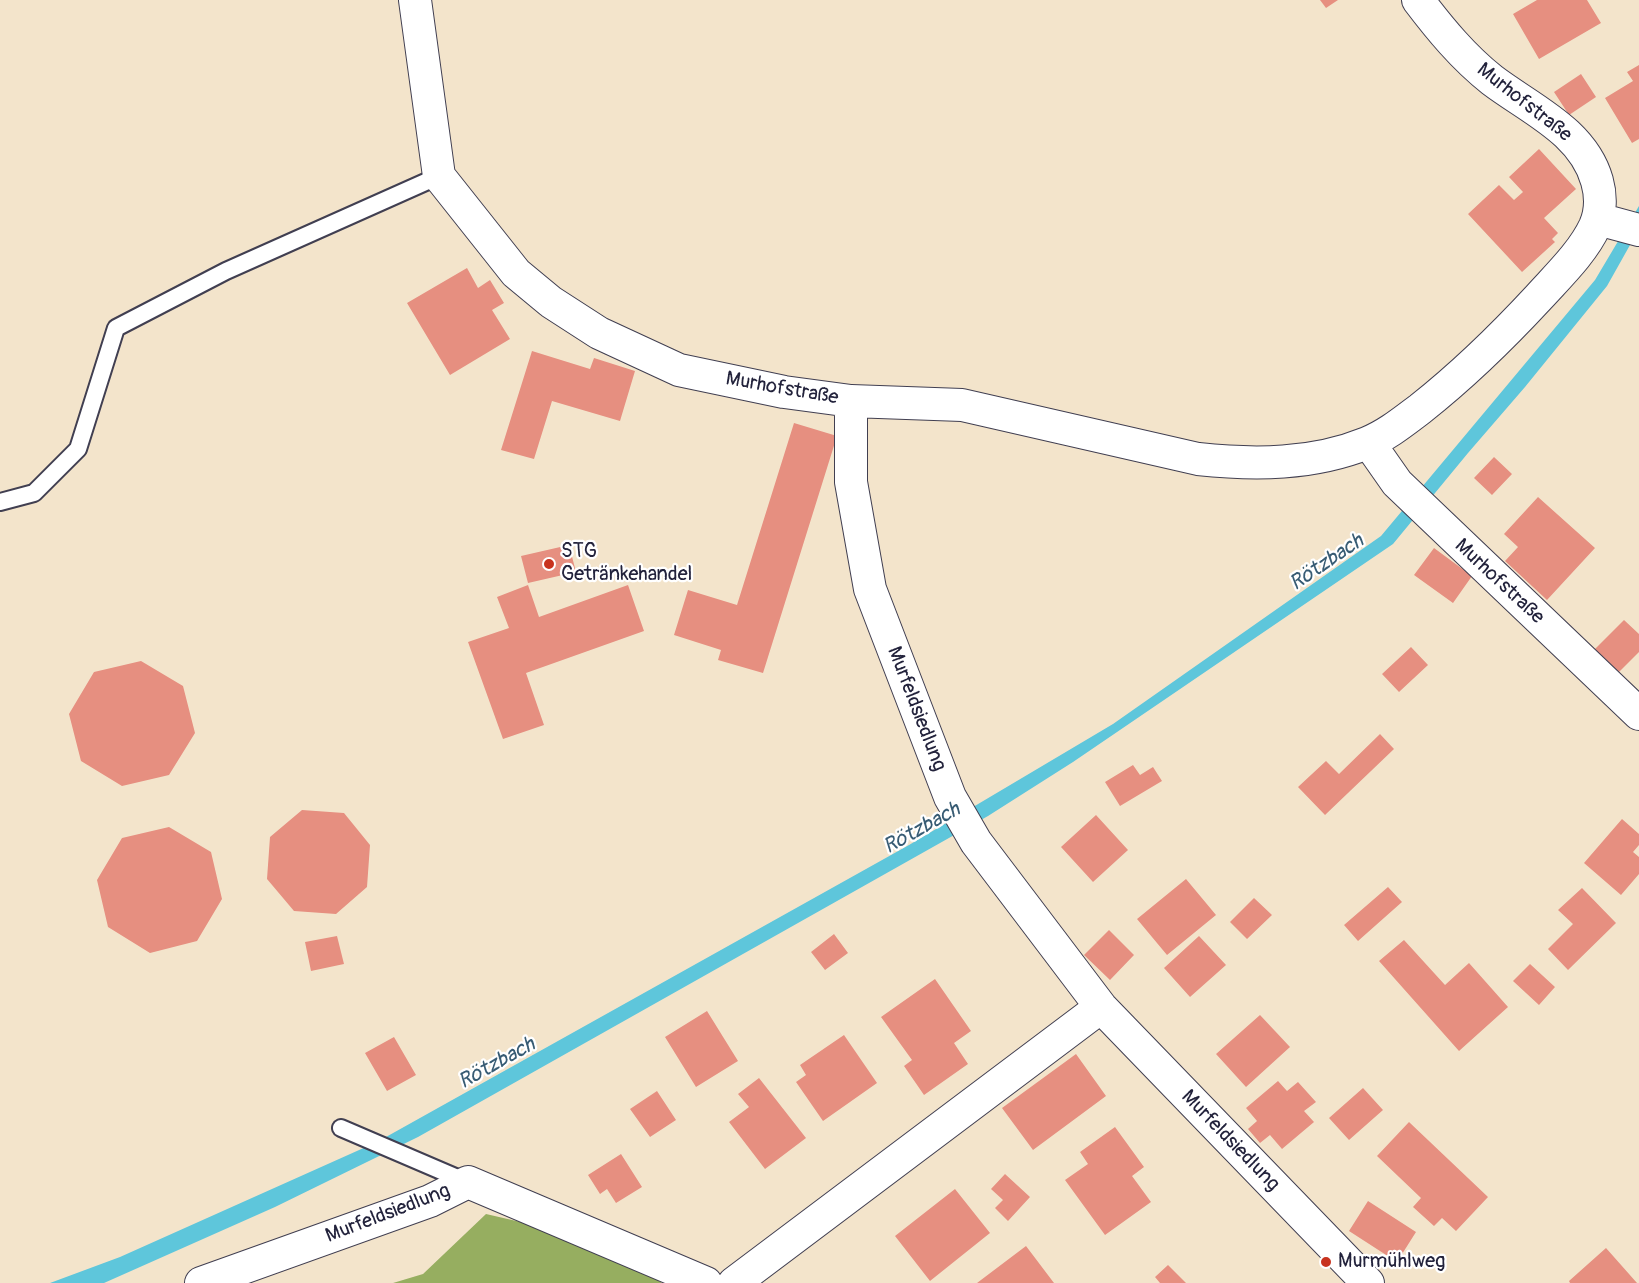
<!DOCTYPE html>
<html>
<head>
<meta charset="utf-8">
<style>
	body { margin:0 }
	canvas { display:block; background:#f3e4cb }
</style>
</head>
<body>
<canvas width="1639" height="1283"></canvas>
<script>
const c = document.querySelector('canvas').getContext('2d');
c.lineJoin = 'round';
function fillPath(path, color) {
  c.fillStyle = color;
  c.fill(path, 'evenodd');
}
function trace(path, color, width, dash) {
  c.strokeStyle = color;
  c.lineWidth = width;
  c.lineCap = dash ? 'butt' : 'round';
  c.setLineDash(dash || []);
  c.stroke(path);
}
function label(font, color, halo, rows, align = 'center') {
  c.font = font + ' Pangolin,sans-serif';
  c.lineWidth = 4.5;
  c.setLineDash([]);
  c.textBaseline = 'middle';
  c.strokeStyle = halo;
  c.fillStyle = color;
  for (const [text, x, y, turn = 0] of rows) {
    c.save();
    c.translate(x, y);
    c.rotate((+turn || 0) * Math.PI / 180);
    c.textAlign = isNaN(turn) ? turn : align;
    if (halo) c.strokeText(text, 0, 0);
    c.fillText(text, 0, 0);
    c.restore();
  }
}
fillPath(new Path2D(`
	M486 1214 538 1226 623 1258 662 1283H393L423 1274Z`), '#96ae60');
fillPath(new Path2D(`
	M1639 206V229L1607 286 1525 387 1468 453 1393 544 1073 762 988 816 418 1137 275 1207 104 1283H50L120 1257 377 1142 909 845 1113 724 1381 536 1595 280Z`), '#5ec6db');
fillPath(new Path2D(`
	M1320 0H1338L1326 8Z
	M1537 0H1587L1601 23 1539 59 1513 14Z
	M1639 65V139L1632 143 1605 98 1633 81 1627 72Z
	M1581 74 1596 97 1569 115 1554 92Z
	M1539 149 1576 189 1544 218 1558 233 1552 239 1555 242 1522 272 1468 214 1499 185 1514 200 1523 192 1509 177Z
	M467 268 478 288 490 280 504 303 492 310 510 339 450 375 407 303Z
	M532 351 590 369 594 358 635 371 620 421 552 401 534 459 501 450Z
	M794 423 837 436 763 673 718 660 721 650 674 635 688 590 737 605Z
	M1494 457 1512 474 1492 495 1474 478Z
	M1538 497 1595 548 1547 600 1505 561 1518 547 1504 534Z
	M569 545 576 572 528 583 521 556Z
	M1434 548 1472 576 1453 603 1414 575Z
	M528 585 539 617 628 585 644 631 526 673 544 725 503 739 468 642 509 628 497 597Z
	M1624 620 1639 634V652L1619 672 1595 649Z
	M1411 647 1428 665 1399 692 1382 674Z
	M141 661 183 686 195 733 169 775 122 786 81 761 69 714 94 672Z
	M1380 734 1394 749 1325 815 1298 787 1326 761 1339 774Z
	M1133 765 1140 775 1153 767 1162 781 1120 806 1105 782Z
	M302 810 344 813 370 845 367 887 336 914 294 911 267 879 270 837Z
	M1096 815 1128 850 1093 882 1061 847Z
	M1622 819 1639 834V845L1633 852 1639 857V874L1621 895 1584 863Z
	M169 827 211 852 222 899 197 941 150 953 108 927 97 880 122 838Z
	M1186 879 1216 915 1167 955 1137 919Z
	M1388 887 1402 902 1358 941 1344 925Z
	M1582 888 1616 923 1568 970 1548 949 1573 924 1558 910Z
	M1254 898 1272 915 1247 939 1230 922Z
	M1109 930 1134 955 1110 980 1084 955Z
	M834 934 848 953 825 970 811 952Z
	M337 936 344 964 311 971 305 942Z
	M1199 936 1226 965 1190 997 1164 968Z
	M1404 940 1445 985 1469 963 1508 1007 1459 1051 1379 961Z
	M1530 964 1555 987 1539 1005 1513 981Z
	M935 979 971 1031 954 1043 968 1064 924 1095 904 1066 912 1060 881 1017Z
	M707 1011 738 1061 696 1087 665 1037Z
	M1260 1015 1290 1047 1246 1087 1216 1054Z
	M844 1035 877 1083 823 1121 796 1082 806 1075 800 1065Z
	M394 1037 416 1075 387 1091 365 1053Z
	M1076 1054 1106 1096 1033 1150 1002 1108Z
	M759 1078 806 1138 765 1169 729 1122 749 1107 738 1094Z
	M1278 1081 1287 1091 1298 1082 1316 1102 1304 1111 1314 1122 1282 1149 1270 1135 1260 1143 1248 1129 1257 1121 1246 1108Z
	M1363 1088 1383 1110 1349 1140 1329 1118Z
	M657 1091 676 1120 650 1137 630 1109Z
	M1409 1122 1488 1197 1456 1231 1442 1218 1434 1226 1413 1207 1421 1198 1377 1156Z
	M1115 1127 1144 1167 1132 1176 1151 1202 1105 1235 1065 1180 1088 1164 1080 1152Z
	M621 1154 642 1187 616 1203 607 1189 600 1194 588 1175Z
	M1005 1174 1030 1197 1008 1221 995 1208 1003 1200 991 1189Z
	M955 1189 990 1233 930 1281 895 1236Z
	M1368 1201 1416 1232 1397 1262 1349 1231Z
	M1026 1246 1054 1283H977Z
	M1606 1248 1637 1283H1570L1569 1281Z
	M1168 1265 1186 1283H1160L1155 1277Z`), '#e68f80');
const lane = new Path2D(`
	M0 502 34 493 78 449 116 328 226 271 439 176
	M341 1128 467 1182`);
const street = new Path2D(`
	M415 0 439 176 516 273 551 302 599 333 679 370 784 392 851 401 962 405 1198 459C1254 465 1313 465 1367 443 1387 435 1404 421 1420 409 1463 375 1502 337 1539 297 1559 275 1583 252 1595 226 1601 212 1601 195 1597 181 1583 131 1530 109 1492 80 1463 57 1440 29 1418 0
	M1598 219 1639 230
	M851 401V482L870 589 950 797 976 842 1101 1007 1368 1283
	M1369 443 1397 483 1639 714
	M201 1283 430 1201 468 1182 706 1283
	M734 1283 1101 1007`);
trace(lane, '#413f51', 20);
trace(street, '#413f51', 34);
trace(lane, '#fff', 16);
trace(street, '#fff', 32);
for (const [x, y, r, color] of [
	[549,564,6,"#c8321e"],
	[1326,1262,6,"#c8321e"]
]) {
  const dot = new Path2D();
  dot.arc(x, y, r, 0, 2 * Math.PI);
  c.fillStyle = color;
  c.fill(dot);
  trace(dot, '#fff', 2);
}
label('20px', '#22223b', '#fff', [
	["Murhofstraße",1524,103,38],
	["Murhofstraße",782,389,10],
	["Murhofstraße",1499,582,43],
	["Murfeldsiedlung",916,709,69],
	["Murfeldsiedlung",1230,1141,46],
	["Murfeldsiedlung",388,1214,-21]
]);
label('20px', '#22223b', '#fff', [
	["STG",561,552],
	["Getränkehandel",561,575],
	["Murmühlweg",1338,1262]
], 'left');
label('italic 21px', '#375b73', '#fff', [
	["Rötzbach",1327,563,-34],
	["Rötzbach",922,829,-29],
	["Rötzbach",497,1064,-29]
]);
</script>
</body>
</html>
